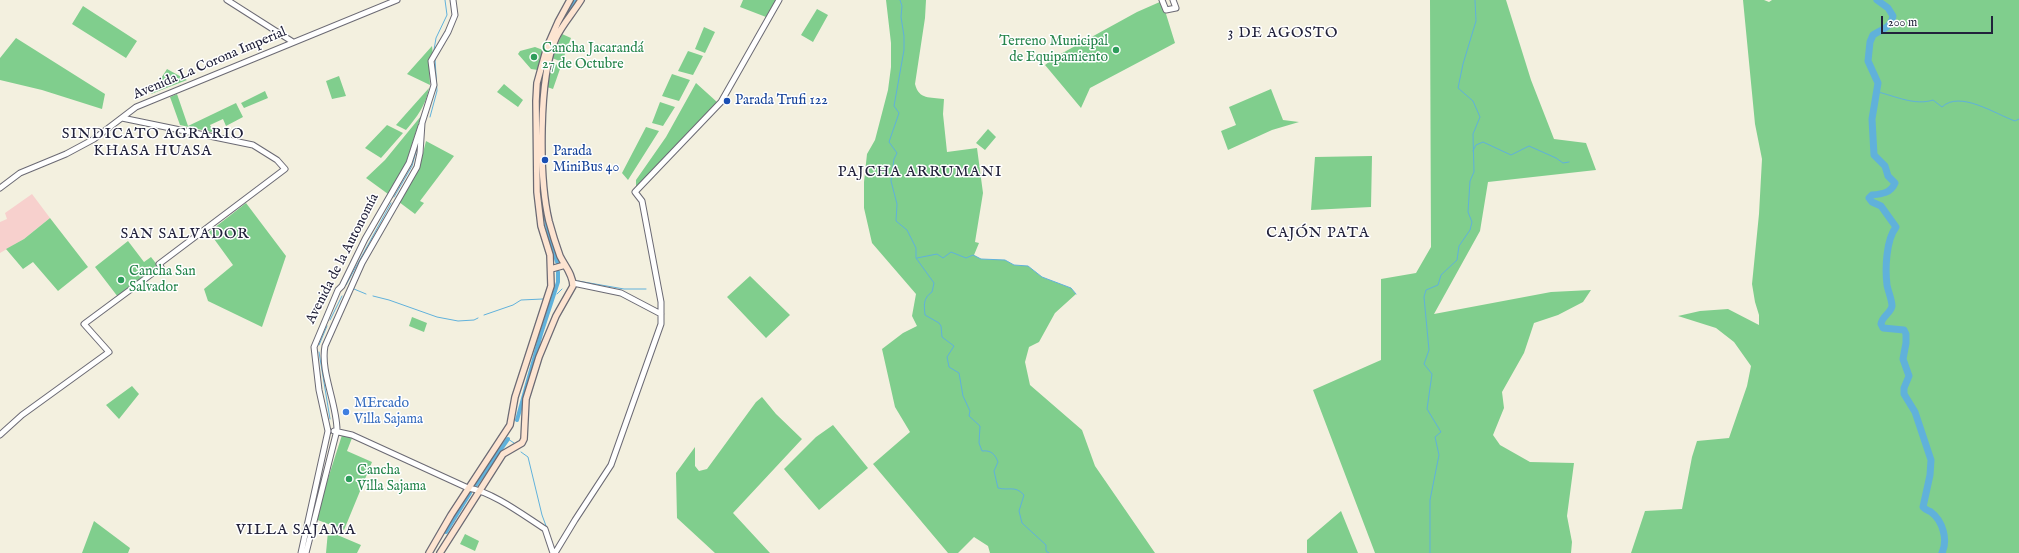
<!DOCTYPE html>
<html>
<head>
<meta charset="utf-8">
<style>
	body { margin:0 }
	#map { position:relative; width:2019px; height:553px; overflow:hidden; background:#f3f0df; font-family:"IM FELL English",serif }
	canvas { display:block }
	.scale { position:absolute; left:1881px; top:16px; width:112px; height:18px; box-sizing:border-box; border:2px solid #22223b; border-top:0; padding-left:5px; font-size:12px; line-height:14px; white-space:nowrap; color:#22223b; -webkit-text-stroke:3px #fff; paint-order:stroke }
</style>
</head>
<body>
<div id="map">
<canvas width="2019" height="553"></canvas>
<div class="scale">200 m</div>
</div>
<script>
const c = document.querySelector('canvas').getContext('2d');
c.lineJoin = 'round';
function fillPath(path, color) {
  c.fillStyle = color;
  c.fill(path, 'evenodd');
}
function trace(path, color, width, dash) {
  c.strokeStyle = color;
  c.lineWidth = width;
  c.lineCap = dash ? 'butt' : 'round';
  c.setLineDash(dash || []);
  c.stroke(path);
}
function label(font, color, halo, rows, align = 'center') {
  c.font = font + ' "IM FELL English",serif';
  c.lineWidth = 3;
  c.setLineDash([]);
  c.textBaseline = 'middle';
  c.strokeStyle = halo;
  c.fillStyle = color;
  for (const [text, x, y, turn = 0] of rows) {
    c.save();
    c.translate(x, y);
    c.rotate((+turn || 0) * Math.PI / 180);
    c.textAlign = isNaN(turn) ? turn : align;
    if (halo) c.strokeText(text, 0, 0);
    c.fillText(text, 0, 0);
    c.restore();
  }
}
fillPath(new Path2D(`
	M32 194 50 218 24 239 0 253V222L7 219 5 213Z`), '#f7d0cd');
fillPath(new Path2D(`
	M743 0H776L766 17 740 7Z
	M886 0H926L925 18 915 84C919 100 930 97 944 99L943 114 947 152 977 148 983 193 975 242 979 243 974 255 981 259 1005 260 1014 265 1028 266 1042 277 1071 288 1076 294 1055 313 1039 342 1029 347 1025 362 1030 385 1082 430 1095 466 1155 553H990L988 546 974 537 958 553H948L873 464 910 432 895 407 882 349 903 333 917 326 912 316 916 294 872 243 864 208V182L867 154 875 140 888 90 891 67V43Z
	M1430 0H1506L1531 80 1554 139 1586 143 1596 170 1488 182 1480 231 1434 314 1551 292 1591 290 1583 302 1558 315 1534 323 1524 353 1502 392 1504 408 1493 435 1500 445 1530 462 1574 463 1567 516 1572 542 1571 553H1375L1313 390 1381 360V279L1416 273 1431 247Z
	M1743 0H1764L1769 2 1772 0H2019V553H1631L1645 511 1682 509 1692 457 1697 441 1729 438 1747 386 1751 366 1734 342 1716 328 1678 316 1700 311 1728 309 1759 325V315L1755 302 1752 284 1759 214 1762 159 1755 124Z
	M1162 1 1175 43 1090 88 1081 108 1045 65 1057 56 1137 12Z
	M83 6 137 41 126 58 72 24Z
	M817 9 828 15 813 42 801 35Z
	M704 27 715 32 705 53 695 49Z
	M562 34 571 38 562 62 552 58Z
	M16 38 105 94 102 109 42 90 0 80V58Z
	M432 46 433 55 429 63 430 85 407 74Z
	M535 47 543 50 538 70 531 69 518 54 520 51Z
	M688 51 703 56 693 75 678 71Z
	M551 63 561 66 553 89 547 87Z
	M167 69 187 80 151 94Z
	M672 74 690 80 679 101 662 96Z
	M339 76 346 96 332 99 326 81Z
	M696 83 717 102 636 187V180L666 137Z
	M504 84 523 100 518 107 497 92Z
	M429 88C426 105 417 117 406 130L396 125Z
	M1271 89 1283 120 1299 122 1272 130 1228 150 1221 131 1236 125 1229 107Z
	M265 91 268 98 244 108 241 103Z
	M177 94 188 126 236 103 243 117 226 126 223 119 210 125 213 131 211 132 180 125 170 97Z
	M660 102 675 107 663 126 652 123Z
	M421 116 406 163 388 194 366 178 385 160Z
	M387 125 403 133 381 158 365 148Z
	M646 127 659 131 628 180 622 173Z
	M988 129 996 137 985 150 976 143Z
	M426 141 454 156 420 201 424 203 415 214 399 202 419 169Z
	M1372 156 1371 207 1311 210 1315 157Z
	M246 203 286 256 262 327 208 301 204 289 233 265 209 232Z
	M50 218 88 267 58 291 33 262 23 269 6 249 24 239Z
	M128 241 144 262 151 257 158 266 118 297 95 267Z
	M750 276 790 315 766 338 727 297Z
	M412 317 427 323 424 332 409 326Z
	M132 386 139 394 119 419 106 405Z
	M762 397 776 414 802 439 733 513 770 553H715L677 518 676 473 695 447V466L699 471 707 469 756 402Z
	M833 425 868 468 819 510 784 469 816 437Z
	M342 435 352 438 347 451 372 462 344 530 315 519Z
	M1341 511 1358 553H1307V540Z
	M94 521 130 548 128 553H82Z
	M328 531 361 545 357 553H326Z
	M465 534 479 541 475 551 460 544Z`), '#80ce8d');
trace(new Path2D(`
	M900 0 902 6 901 17 904 36V50L894 106 899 113 889 142 897 153 894 159 891 181 897 204 896 221 907 230 916 248V258L934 283 932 292C923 298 924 305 925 315L939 323 941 326 942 337 954 346 947 357 949 367 959 373 963 396 970 411 969 416 980 426 979 443 982 451C991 450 995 454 998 462L994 471 998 488C1009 491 1015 485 1024 495L1019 511 1022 523 1046 545V551L1049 553
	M434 50 436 38 447 15 445 0
	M1878 92C1895 96 1915 106 1933 100L1942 107C1960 90 1995 114 2015 121L2019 119
	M430 117 437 91 435 59
	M1473 151 1476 145 1483 142 1511 155 1529 146 1556 158 1563 163 1569 162
	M394 197 412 166 418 144
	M917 258 937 254 943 258 951 252 966 258 973 255 981 259 1005 260 1014 265 1028 266 1042 277 1071 288 1076 294
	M578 281 624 289H646
	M346 285 391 203
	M354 289 366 294
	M557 294 562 289
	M373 296 389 300 437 317 458 321 474 320 478 318
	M484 315 513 305 521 300 543 299
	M330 320 342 296
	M319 345 327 326
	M319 352 330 419
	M508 439 514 443
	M521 452 528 457 542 515 552 542
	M1430 553V500L1439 455 1435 437 1441 432 1427 409 1432 374 1424 364 1429 350 1424 297 1426 290 1438 285 1441 275 1457 260 1459 246 1470 230 1472 222 1468 212 1470 181 1474 172 1473 134 1480 117 1473 101 1458 88 1463 64 1476 21 1475 0`), '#60b1db', 1);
trace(new Path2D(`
	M562 20 575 0
	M538 110 545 61
	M540 169C541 202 547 231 557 262
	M517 420 541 334 558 282V272
	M473 489 508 439
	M446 532 470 493`), '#60b1db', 4);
trace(new Path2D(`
	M1877 0 1888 8 1893 16C1891 28 1882 29 1873 35L1870 42 1868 61 1878 83 1872 119 1874 155 1885 166 1888 176 1895 183C1891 193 1882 194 1872 195L1869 198 1872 202 1881 206 1896 227C1886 240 1885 269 1887 285 1888 291 1892 300 1892 306 1891 313 1882 316 1881 324L1883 328 1904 330 1906 334V343L1903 359 1909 376 1904 388V394L1915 412 1931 460 1930 475 1923 507C1926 510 1927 510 1931 512 1943 521 1948 540 1942 553`), '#60b1db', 7);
const tertiary = new Path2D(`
	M227 0 293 42
	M1162 0 1166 10 1176 8 1173 0
	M122 118 253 145 277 160 285 169 159 264
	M0 188 20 173 66 154 94 139 136 107 397 0
	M573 283 621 293 661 314
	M334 431 352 435 468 488C493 492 523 515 545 529L553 553
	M0 435 22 415 109 352 84 324 161 267
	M301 553 328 431 319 390 314 347 338 290 342 286 365 239 409 163 421 126
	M306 553 337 430C337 404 320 371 325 346L362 263 417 167 420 153 422 123 434 85 431 61 448 32 455 15 453 0
	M555 553 575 520 611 465 661 324V302L642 201 635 192 721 102 779 0`);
const secondary = new Path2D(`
	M551 269 565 265
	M429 553 451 515 510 425 515 397 551 286 550 255 541 226 537 192 536 101 537 83 547 47 558 22 570 0
	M440 553 503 454 522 443 524 439 526 399 539 357 556 316 573 286C573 275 565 266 560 256 556 245 552 232 549 221 539 179 538 77 556 38 562 25 573 13 581 0`);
trace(tertiary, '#6b6a74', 7);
trace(secondary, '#6b6a74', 8);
trace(tertiary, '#fff', 5);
trace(secondary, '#fde4d1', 5.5);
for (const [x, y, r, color] of [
	[1116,50,4,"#2e9e5b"],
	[534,57,4,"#2e9e5b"],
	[727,101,4,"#1a4fb4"],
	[545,160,4,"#1a4fb4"],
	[121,280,4,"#2e9e5b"],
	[346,412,4,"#3f7fe0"],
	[349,479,4,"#2e9e5b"]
]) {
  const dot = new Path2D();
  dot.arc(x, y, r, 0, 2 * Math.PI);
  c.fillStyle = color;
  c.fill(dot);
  trace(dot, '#fff', 1.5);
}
label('14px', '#27864d', '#fff', [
	["Terreno Municipal",1108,42,"right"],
	["de Equipamiento",1108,58,"right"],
	["Cancha Jacarandá",542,49],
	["27 de Octubre",542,65],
	["Cancha San",129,272],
	["Salvador",129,288],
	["Cancha",357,471],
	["Villa Sajama",357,487]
], 'left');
label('14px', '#22223b', '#fff', [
	["Avenida La Corona Imperial",210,64,-23],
	["Avenida de la Autonomía",343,259,-63]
]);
label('14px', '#164399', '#fff', [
	["Parada Trufi 122",735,101],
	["Parada",553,152],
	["MiniBus 40",553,168]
], 'left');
label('14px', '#366cbe', '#fff', [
	["MErcado",354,404],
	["Villa Sajama",354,420]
], 'left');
c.letterSpacing = '1px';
label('15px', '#22223b', '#fff', [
	["3 DE AGOSTO",1283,34],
	["SINDICATO AGRARIO",153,135],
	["KHASA HUASA",153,152],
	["PAJCHA ARRUMANI",920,173],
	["CAJÓN PATA",1318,234],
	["SAN SALVADOR",185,235],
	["VILLA SAJAMA",296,531]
]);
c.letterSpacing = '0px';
</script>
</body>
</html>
